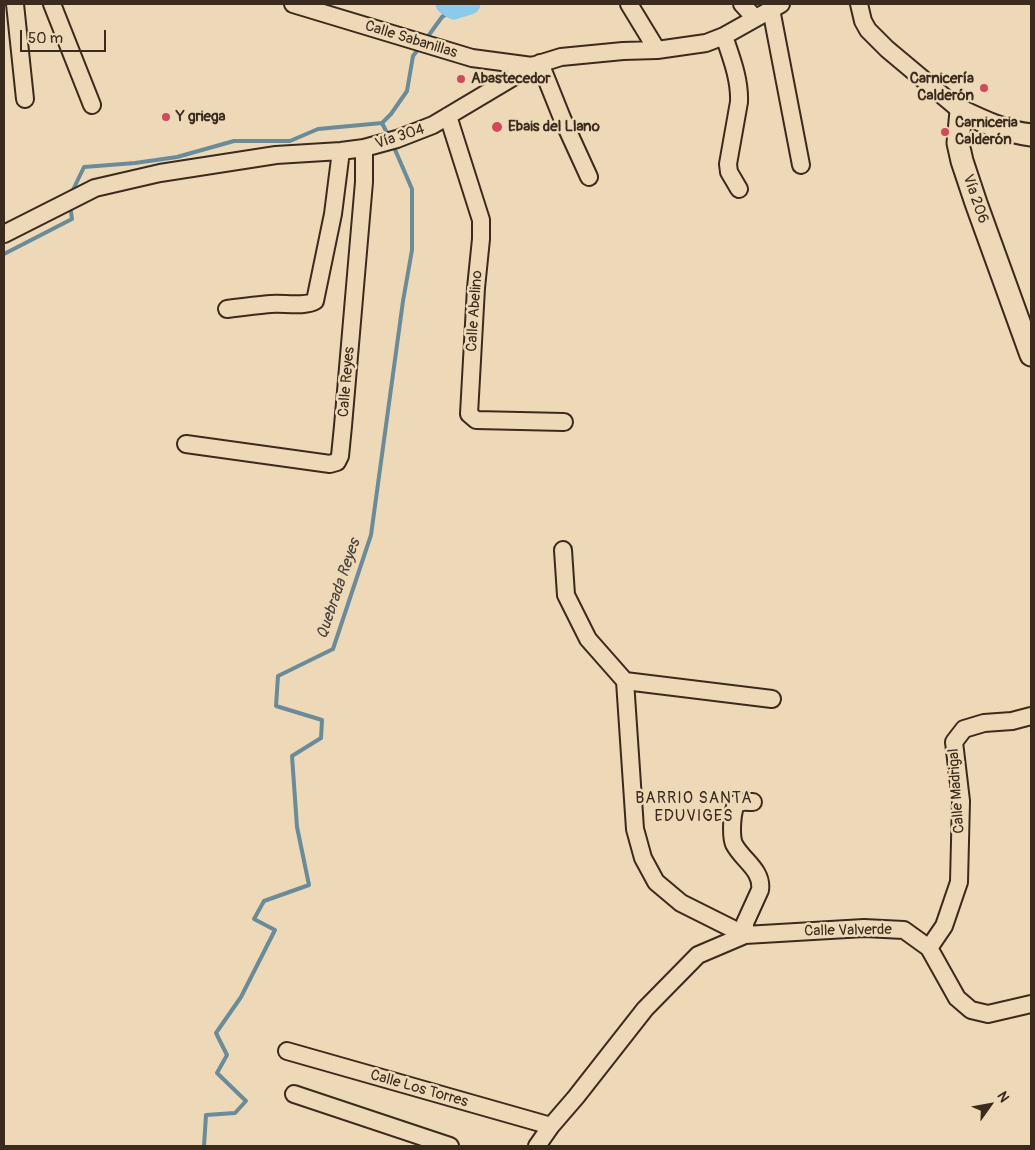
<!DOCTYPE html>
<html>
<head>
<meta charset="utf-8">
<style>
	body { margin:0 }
	#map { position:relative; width:1035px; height:1150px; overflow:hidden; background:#edd9b7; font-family:Pangolin,sans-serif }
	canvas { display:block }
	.frame { position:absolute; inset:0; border:5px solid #3b2a1e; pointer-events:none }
	.north { position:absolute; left:965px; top:1080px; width:50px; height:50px; -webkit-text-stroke:4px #edd9b7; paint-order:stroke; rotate:58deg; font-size:14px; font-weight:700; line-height:20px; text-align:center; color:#3b2a1e }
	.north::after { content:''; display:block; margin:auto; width:18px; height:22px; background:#3b2a1e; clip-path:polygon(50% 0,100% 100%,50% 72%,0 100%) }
	.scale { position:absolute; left:20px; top:30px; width:86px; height:22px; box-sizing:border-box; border:2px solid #3b2a1e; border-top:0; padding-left:6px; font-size:15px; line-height:18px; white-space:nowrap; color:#3b2a1e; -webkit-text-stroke:4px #edd9b7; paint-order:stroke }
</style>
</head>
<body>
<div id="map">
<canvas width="1035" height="1150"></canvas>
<div class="frame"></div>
<div class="north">N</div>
<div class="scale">50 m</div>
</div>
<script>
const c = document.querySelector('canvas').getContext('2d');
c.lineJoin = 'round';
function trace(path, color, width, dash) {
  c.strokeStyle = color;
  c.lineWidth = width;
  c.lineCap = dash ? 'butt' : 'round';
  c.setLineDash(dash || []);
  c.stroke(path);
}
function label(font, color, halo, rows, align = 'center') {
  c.font = font + ' Pangolin,sans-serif';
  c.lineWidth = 5;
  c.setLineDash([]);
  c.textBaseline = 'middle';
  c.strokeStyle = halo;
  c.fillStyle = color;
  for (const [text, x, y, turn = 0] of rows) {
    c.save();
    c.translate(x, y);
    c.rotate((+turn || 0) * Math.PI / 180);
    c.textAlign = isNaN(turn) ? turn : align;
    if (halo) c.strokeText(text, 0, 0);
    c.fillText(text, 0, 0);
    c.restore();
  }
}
trace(new Path2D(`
	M426 39 442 17 454 9
	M382 123 389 137
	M71 194 84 167 135 163 177 157 234 141H290L318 129 382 123 391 114 407 91 413 56 420 47
	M4 254 72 219 70 205
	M204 1146 206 1115 235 1113 246 1101 217 1073 227 1055 216 1033 241 997 275 930 254 919 264 901 309 885 297 827 292 756 321 738 322 720 276 706 278 676 333 649 371 535 403 301 412 250V189L393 145`), '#6a8b99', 4);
trace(new Path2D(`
	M446 4 454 9 470 4`), '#8acbeb', 21);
const minor = new Path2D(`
	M15 4 25 99
	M52 4 92 105
	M293 4 472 58 532 66
	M629 4 657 50
	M742 4 755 18
	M859 4 863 21 868 30 887 49 961 111
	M771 9 801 165
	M724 36C731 57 740 79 739 102L728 164 729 172 739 189
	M540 63 562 118 589 177
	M448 116 481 220V239L476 288 469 414 476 420 564 422
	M4 234 95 188 160 173 276 155 341 151 364 148 397 139 433 125 532 66 561 57 623 51 657 50 706 43 724 36 781 4
	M227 309C242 307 257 305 271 304 284 303 305 307 315 301L333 214 341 151
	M186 444 330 464 337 462 340 456 343 426 364 182V148
	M563 550 566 595 588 639 625 681 635 829 643 858 656 882 681 903 745 935
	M625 681 772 699
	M745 935V923L760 890C763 870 742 860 734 844 731 837 731 807 738 803 742 801 749 802 753 802
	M929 948 944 926 959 882 961 801 954 742 964 729 984 723 1012 721 1031 716
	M287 1051 551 1126
	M294 1094 450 1146
	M537 1146 551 1126 576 1097 645 1009 698 955 745 935 864 928 904 930 929 948 957 998 971 1010 988 1014 1031 1004`);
const major = new Path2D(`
	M1031 135C1006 132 984 122 961 111L958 143 962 161 976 203 1031 355`);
trace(minor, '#3b2a1e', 20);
trace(major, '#3b2a1e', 25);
trace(minor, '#edd9b7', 16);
trace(major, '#edd9b7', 21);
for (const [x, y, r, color] of [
	[461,79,5,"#d1495b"],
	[984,88,5,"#d1495b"],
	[166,117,5,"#d1495b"],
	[497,127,6,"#d1495b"],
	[945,132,5,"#d1495b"]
]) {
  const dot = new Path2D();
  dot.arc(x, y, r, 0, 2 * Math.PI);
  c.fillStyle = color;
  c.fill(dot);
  trace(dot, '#edd9b7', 2);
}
label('15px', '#3b2a1e', '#edd9b7', [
	["Calle Sabanillas",411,40,17],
	["Vía 304",400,137,-18],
	["Vía 206",975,199,71],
	["Calle Abelino",475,311,-86],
	["Calle Reyes",347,382,-85],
	["Calle Madrigal",957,791,-94],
	["Calle Valverde",848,931,-1],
	["Calle Los Torres",419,1089,16]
]);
label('bold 15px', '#3b2a1e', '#edd9b7', [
	["Abastecedor",471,79],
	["Carnicería",974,79,"right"],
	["Calderón",974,96,"right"],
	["Y griega",176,117],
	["Carniceria",955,123],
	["Calderón",955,140],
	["Ebais del Llano",508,127]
], 'left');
label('italic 16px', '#47423d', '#edd9b7', [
	["Quebrada Reyes",339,589,-71]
]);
c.letterSpacing = '1px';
label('16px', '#3b2a1e', '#edd9b7', [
	["BARRIO SANTA",694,799],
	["EDUVIGES",694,817]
]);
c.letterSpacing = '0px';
</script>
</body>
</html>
